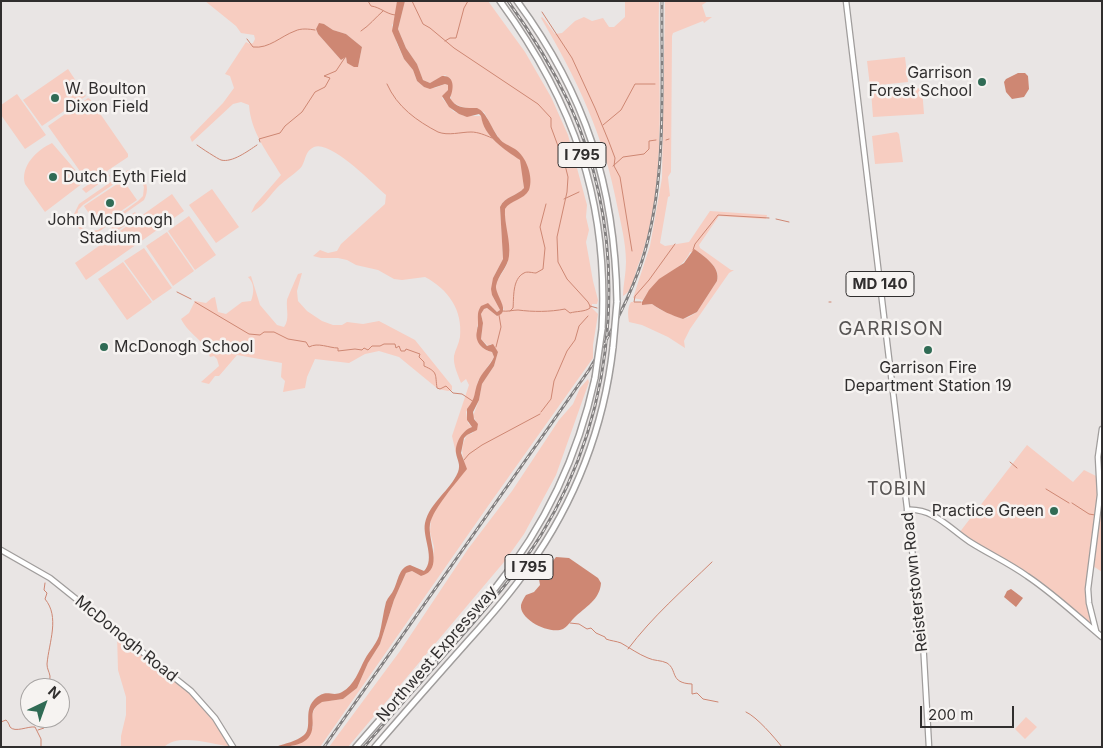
<!DOCTYPE html>
<html>
<head>
<meta charset="utf-8">
<style>
	body { margin:0 }
	#map { position:relative; width:1103px; height:748px; overflow:hidden; background:#e9e5e4; font-family:Inter,sans-serif }
	canvas { display:block }
	.frame { position:absolute; inset:0; border:2px solid #302e2e; pointer-events:none }
	.north { position:absolute; left:20px; top:678px; width:50px; height:50px; box-sizing:border-box; background:#f6f3f1; border:1px solid #a7a4a3; border-radius:50%; rotate:42deg; font-size:14px; font-weight:700; line-height:20px; text-align:center; color:#302e2e }
	.north::after { content:''; display:block; margin:auto; width:18px; height:22px; background:#306b55; clip-path:polygon(50% 0,100% 100%,50% 72%,0 100%) }
	.scale { position:absolute; left:920px; top:706px; width:94px; height:22px; box-sizing:border-box; border:2px solid #302e2e; border-top:0; padding-left:6px; font-size:15px; line-height:18px; white-space:nowrap; color:#302e2e; -webkit-text-stroke:4px #f6f3f1; paint-order:stroke }
</style>
</head>
<body>
<div id="map">
<canvas width="1103" height="748"></canvas>
<div class="frame"></div>
<div class="north">N</div>
<div class="scale">200 m</div>
</div>
<script>
const c = document.querySelector('canvas').getContext('2d');
c.lineJoin = 'round';
function fillPath(path, color) {
  c.fillStyle = color;
  c.fill(path, 'evenodd');
}
function trace(path, color, width, dash) {
  c.strokeStyle = color;
  c.lineWidth = width;
  c.lineCap = dash ? 'butt' : 'round';
  c.setLineDash(dash || []);
  c.stroke(path);
}
function label(font, color, halo, rows, align = 'center') {
  c.font = font + ' Inter,sans-serif';
  c.lineWidth = 5;
  c.setLineDash([]);
  c.textBaseline = 'middle';
  c.strokeStyle = halo;
  c.fillStyle = color;
  for (const [text, x, y, turn = 0] of rows) {
    c.save();
    c.translate(x, y);
    c.rotate((+turn || 0) * Math.PI / 180);
    c.textAlign = isNaN(turn) ? turn : align;
    if (halo) c.strokeText(text, 0, 0);
    c.fillText(text, 0, 0);
    c.restore();
  }
}
fillPath(new Path2D(`
	M205 1H397L395 21 392 25 397 44 404 59 413 70 417 81 424 87 435 88 445 84 448 85V90L442 98 453 111 464 116H481C486 138 503 148 521 160L524 188C517 196 505 196 500 207L503 259 493 278 492 295 500 310 497 312 490 305H483C478 322 469 346 492 352L494 357 478 381 475 397 466 412 468 423 472 427C462 433 457 440 456 453L452 436 469 385 466 379 461 383C458 375 453 365 454 356 455 350 459 344 460 337 463 310 448 289 425 277L402 280 394 279 378 270 356 265 347 260 338 258H321L313 256 320 250 328 253 337 251 341 244 385 204 386 195C373 184 331 140 314 147 305 151 306 159 302 166 299 171 282 182 276 189 268 198 262 207 251 213L255 205 281 175C268 153 251 133 249 105L241 102 233 104 192 142 190 137 223 103 234 88 230 76 225 74 246 42 250 44 253 43 255 39 254 35 241 33 236 26ZM324 24 333 30 346 34 362 47 358 67 347 63 346 57 341 60 318 34 316 29Z
	M405 1H488L525 52 551 97 568 135 587 205 586 217 589 230 586 242 593 281 598 300 597 304H592V308L598 314 593 345V358L488 506 320 747H289L298 744 313 727C310 717 313 708 321 702L343 699 357 688 368 663 380 644 394 600 406 573 412 571 421 576 433 564 434 547 430 532 431 518 440 503 466 469C463 455 459 449 467 435L473 433 476 421 473 416 479 400 482 384 494 366 498 352 491 344 488 346 481 339 483 323 481 314 484 309 487 308 497 316 504 310C502 302 494 293 496 284 499 276 507 268 508 260 510 242 504 225 505 209 511 198 523 200 529 186 532 180 528 173 527 167 520 144 509 152 499 138 493 130 489 121 484 112 472 108 461 109 451 101V79L445 75 430 83 423 80 417 64 406 48 398 29Z
	M625 1H659C657 84 669 184 639 263 634 274 634 290 623 296 623 285 626 274 626 262 626 243 621 224 617 205 604 136 577 79 541 18L542 17 544 19 555 34 562 33 575 21 584 17 592 21 603 18 609 27H614L625 17Z
	M665 1H708L702 5 706 17H712L704 23 703 21 673 33 672 36 671 172 668 177 670 196 668 197 660 243 665 246 689 242 710 211 767 215 766 219 719 216 699 245 700 248 731 270H734L729 273 690 329 684 341 685 348 668 337 642 325 629 322C628 316 627 308 631 302H642L643 305 652 304 659 309 683 319 689 317 697 312 717 281C721 268 707 260 699 252H690C682 271 655 279 643 300L633 298 650 246 662 178Z
	M905 57 908 82 870 86 867 61Z
	M68 69 86 96 42 126 23 100Z
	M922 88 924 114 873 117 871 91Z
	M17 94 46 135 25 149 1 115V105Z
	M88 98 90 99 128 154V157L107 171 110 176 86 193 82 189 89 184 48 126Z
	M897 132 899 134 903 162 875 164 872 136Z
	M52 143 84 180 83 183 45 212 25 184C20 166 37 150 52 143Z
	M128 170C132 173 135 172 139 175 148 180 149 191 144 200L97 233H85L76 226 73 216 79 204ZM127 175 134 176 142 182 144 187 143 196 138 201 98 230 90 231 82 228 77 218 78 210 83 205Z
	M123 180 137 200 98 227 84 206Z
	M212 189 239 227 216 243 189 205Z
	M172 194 184 211 86 280 75 263Z
	M135 212 138 216 113 234 110 229Z
	M189 216 216 255 195 270 168 231Z
	M167 232 194 271 173 286 146 246Z
	M144 248 172 288 153 301 124 261Z
	M123 262 152 302 127 320 98 279Z
	M302 273 297 291 298 301 307 311 322 321 333 325H342L347 322 363 324 379 321 415 340 452 386V390L448 391 438 389 399 357 379 351 365 354 349 363 315 359 307 377 305 388 283 392 285 381 281 377 282 363 237 355 219 376H215L209 384 201 382 219 366 217 359 214 356 210 357C203 338 190 336 181 319L189 313 195 301 206 303 212 298 215 297 218 312 226 314 242 302 251 301C254 293 255 284 248 277L251 276 260 305 277 325 284 327C290 319 286 309 287 300 288 297 297 276 298 274Z
	M588 379 589 382 556 475 524 534 504 562 348 747H329L400 651 468 549 512 491 559 420 573 404 580 388Z
	M1102 439V572L1090 564 1088 603 1091 621 1089 624 1029 574 959 533 1027 445 1073 482 1084 470 1100 478V455Z
	M117 634 189 692 210 714 231 747C212 744 178 733 164 747H121V736L126 715V697L118 670Z
	M1026 717 1037 727 1025 739 1015 729Z`), '#f7cdc1');
fillPath(new Path2D(`
	M397 1H405L398 29 406 48 417 64 423 80 430 83 442 76C455 75 454 89 450 98 456 109 467 108 477 108 487 112 492 130 499 138 503 144 509 145 515 149 526 156 534 177 529 190 524 200 510 200 505 209 504 224 511 241 509 256 508 267 498 275 496 286 495 295 512 312 497 316L487 308 484 309 481 314 483 323 481 339 487 346 493 344 498 352 494 366 482 384 479 400 473 412 474 419 478 424 477 430 467 435 464 438 461 453 467 469C456 483 433 509 430 524 427 540 445 570 421 576L412 571 406 573 394 600 380 644 368 663 357 688 343 699 322 702C307 711 315 718 312 730 309 746 288 747 276 747 285 743 296 742 304 735 313 727 303 712 314 700 327 687 331 698 342 692 354 686 359 670 365 659 370 650 375 646 379 636 382 625 383 613 386 602 388 597 392 594 394 589 398 581 399 567 410 565L424 571C436 559 422 537 425 523 430 502 450 491 458 472 461 464 457 460 456 453 455 442 463 430 472 427L467 420V409C477 396 473 395 478 382 481 373 490 366 494 357L492 352C483 350 474 342 477 331 478 323 478 330 478 322 478 316 477 312 481 306L488 303 497 312 500 310 492 295 491 289 493 278 503 259 500 207C505 196 517 196 524 188L520 160C504 149 484 137 481 116L479 114 467 117 459 114 449 107 442 96 448 90V85L445 84 430 89 424 87 417 81 413 70 404 59 392 31Z
	M319 23 324 24 333 30 346 34 362 47 358 67H354L347 63 346 57 341 60 318 34 316 29Z
	M1018 73H1025L1028 76 1029 89 1024 97 1012 99 1006 92 1004 82 1006 79Z
	M694 249C704 256 721 267 717 281L697 312 683 319C671 315 662 311 652 304L642 305V302L649 290 659 279 684 263Z
	M556 557 569 558 598 578 601 583C600 600 585 607 574 618 570 622 567 627 563 629 551 635 519 620 521 605 522 601 524 598 526 595L534 592 540 585 539 579Z
	M1011 589 1023 598 1016 607 1004 597 1007 591Z`), '#ce8773');
trace(new Path2D(`
	M368 1 371 6C380 7 386 14 395 15
	M412 1 423 24 430 28 454 48 538 104 551 118V127L565 165 568 177 567 192 557 237 558 262 567 279 588 302 590 306V308C585 312 576 311 570 313L565 309C550 312 533 312 518 310 513 310 507 312 502 311
	M542 12 572 58 595 108 609 142 615 158 614 166 620 177 632 251
	M361 31C370 25 375 18 383 11
	M247 39 253 47C269 49 281 36 295 31 301 28 309 29 315 30
	M445 41 450 38H456L464 8 468 1
	M387 84C397 107 417 121 438 132 448 136 461 132 471 132 478 132 485 135 492 138
	M603 125 621 110 635 84H655
	M666 140 669 139
	M260 142 259 139 280 133 285 126 302 112 315 92 325 87 330 78 324 76 336 71 346 56
	M197 145C201 148 218 159 221 160 232 163 248 151 257 145
	M613 166 623 157 644 154 649 149V141L656 140
	M564 199 579 192
	M776 219 789 222
	M693 250 695 244 718 215 769 218
	M177 292 191 299
	M195 302 249 334 260 335 264 332H274L288 339 306 342 309 347C318 342 329 348 338 348V351L355 349 362 350 364 348 368 350 372 346H380L384 344H395L396 348 399 346 401 351H405L406 349 420 354 419 357 424 362V366C438 372 435 374 437 388L440 389 446 386 453 393 462 394 474 402
	M641 302H634L635 296 649 280 675 244
	M829 302H831
	M590 306 597 308
	M510 311 513 308C514 298 512 279 524 273 527 271 533 273 536 273L543 269 545 248 540 227 546 204
	M496 347 501 327 499 315
	M541 412 551 399 554 381 567 351 575 340 579 326 588 316
	M464 460 469 454 482 445 540 414
	M1010 462 1017 468
	M1046 489 1069 503
	M1072 503 1089 514 1095 515
	M45 583 44 590 47 593 45 599C60 617 49 642 47 664 47 669 49 671 50 676 50 680 49 684 48 688
	M570 623 579 624 587 629 591 628 596 633 605 637 606 639C611 641 616 641 621 643 630 648 638 654 648 658 654 661 661 660 667 663 678 670 669 683 692 684V694L697 693 703 699 718 702
	M628 649C652 617 683 590 712 562
	M746 712C757 717 774 737 782 747
	M1 722 6 720C8 722 9 724 10 727 15 733 28 726 35 727L41 739V747
	M38 730 44 728 47 725 44 718`), '#ce8773', 1);
const major = new Path2D(`
	M846 1 923 641 929 747
	M907 510C934 508 950 529 970 542 989 554 1009 563 1027 576 1054 594 1077 616 1102 637
	M1 550 50 578 191 691 215 718 233 747
	M1096 631 1089 603 1088 589 1100 495 1098 457 1102 429`);
const highway = new Path2D(`
	M500 1C574 103 609 202 602 329
	M517 1C586 95 615 186 617 302
	M356 747 496 587C545 526 578 456 595 378
	M375 747C406 711 437 676 468 641 489 618 510 594 528 568 575 502 604 427 613 347`);
trace(major, '#a09d9c', 7);
trace(highway, '#a09d9c', 8);
trace(major, '#fff', 4.5);
trace(highway, '#fff', 5);
const rail = new Path2D(`
	M324 747 589 370C610 335 629 300 642 261 668 179 661 86 662 1
	M364 747C396 710 428 674 460 638 489 605 518 572 541 535 620 406 631 240 569 103 552 67 531 33 508 1`);
trace(rail, '#838080', 3);
trace(rail, '#f6f3f1', 1, [4]);
const highwayBridge = new Path2D(`
	M613 347 617 302
	M595 378 602 329`);
trace(highwayBridge, '#a09d9c', 8, []);
trace(highwayBridge, '#fff', 5);
for (const [x, y, r, color] of [
	[982,82,5,"#306b55"],
	[55,98,5,"#306b55"],
	[53,177,5,"#306b55"],
	[110,203,5,"#306b55"],
	[104,347,5,"#306b55"],
	[928,350,5,"#306b55"],
	[1054,511,5,"#306b55"]
]) {
  const dot = new Path2D();
  dot.arc(x, y, r, 0, 2 * Math.PI);
  c.fillStyle = color;
  c.fill(dot);
  trace(dot, '#f6f3f1', 2);
}
for (const [x, y, w] of [
	[582,155,48],
	[880,284,68],
	[529,567,48]
]) {
  const box = new Path2D();
  box.roundRect(x - w / 2, y - 12.5, w, 25, 4);
  c.fillStyle = '#f6f3f1';
  c.fill(box);
  trace(box, '#302e2e', 1);
}
label('bold 15px', '#302e2e', null, [
	["I 795",582,155],
	["MD 140",880,284],
	["I 795",529,567]
]);
label('16px', '#302e2e', '#f6f3f1', [
	["Garrison",972,73,"right"],
	["Forest School",972,91,"right"],
	["W. Boulton",65,89],
	["Dixon Field",65,107],
	["Dutch Eyth Field",63,177],
	["John McDonogh",110,220,"center"],
	["Stadium",110,238,"center"],
	["McDonogh School",114,347],
	["Garrison Fire",928,368,"center"],
	["Department Station 19",928,386,"center"],
	["Practice Green",1044,511,"right"]
], 'left');
label('16px', '#302e2e', '#f6f3f1', [
	["Reisterstown Road",915,582,-96],
	["McDonogh Road",126,639,39],
	["Northwest Expressway",437,654,-49]
]);
c.letterSpacing = '1px';
label('18px', '#585554', '#f6f3f1', [
	["TOBIN",897,490]
]);
c.letterSpacing = '0px';
c.letterSpacing = '1px';
label('19px', '#585554', '#f6f3f1', [
	["GARRISON",891,329]
]);
c.letterSpacing = '0px';
</script>
</body>
</html>
